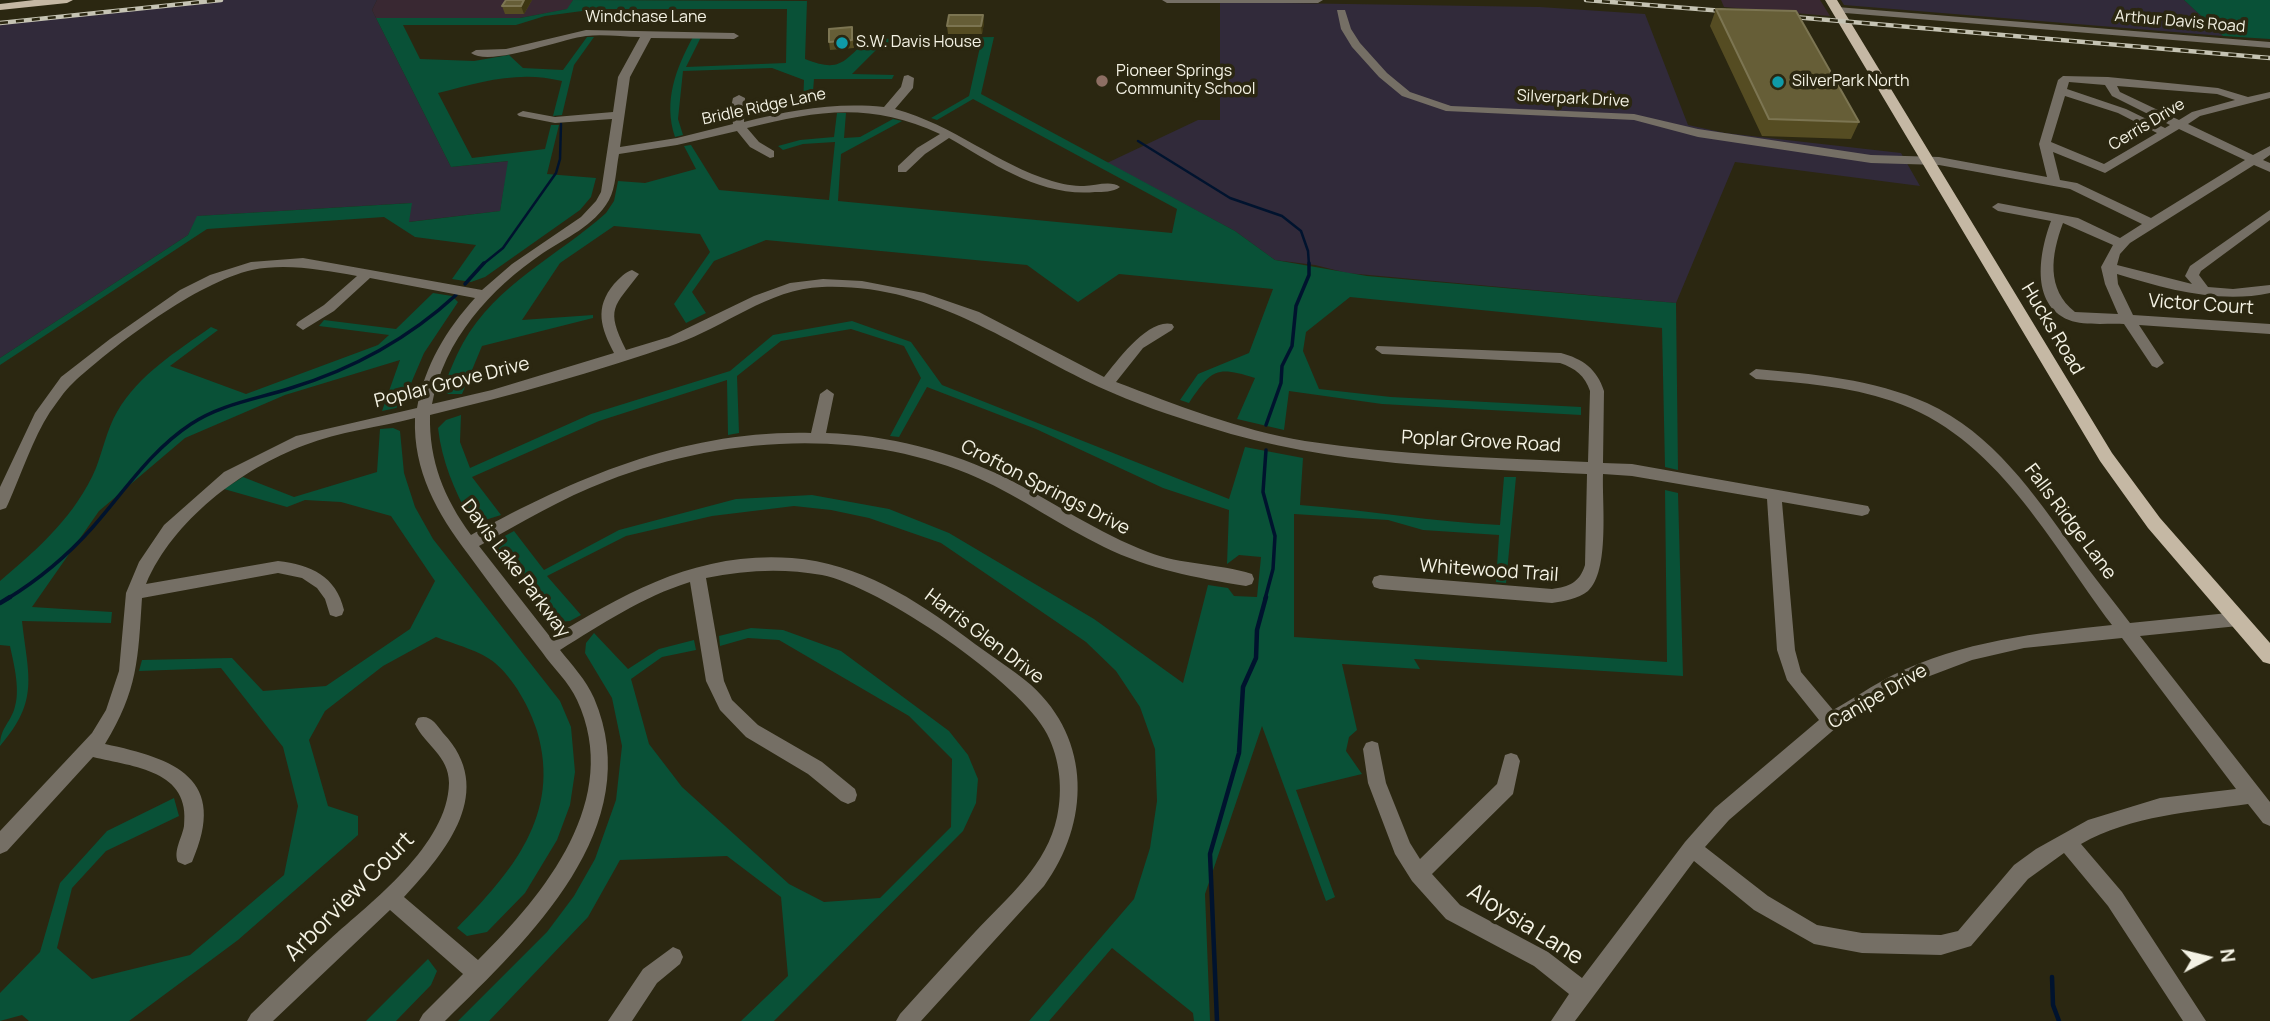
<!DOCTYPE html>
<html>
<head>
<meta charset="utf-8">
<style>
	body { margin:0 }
	#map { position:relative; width:2270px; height:1021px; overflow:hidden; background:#2b2711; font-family:Manrope,sans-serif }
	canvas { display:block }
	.north { position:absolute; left:2172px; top:923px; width:70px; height:70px; -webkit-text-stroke:5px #2b2711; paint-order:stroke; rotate:83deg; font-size:19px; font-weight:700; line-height:28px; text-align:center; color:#f4f2e4 }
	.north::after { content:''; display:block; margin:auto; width:24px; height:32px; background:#f4f2e4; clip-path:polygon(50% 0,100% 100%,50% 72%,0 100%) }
</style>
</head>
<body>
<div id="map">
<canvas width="2270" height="1021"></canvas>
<div class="north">N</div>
</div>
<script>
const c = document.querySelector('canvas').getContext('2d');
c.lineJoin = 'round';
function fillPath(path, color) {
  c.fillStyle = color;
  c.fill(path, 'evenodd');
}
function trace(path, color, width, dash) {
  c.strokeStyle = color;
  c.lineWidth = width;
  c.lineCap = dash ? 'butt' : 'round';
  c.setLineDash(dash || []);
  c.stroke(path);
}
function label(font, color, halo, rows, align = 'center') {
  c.font = font + ' Manrope,sans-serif';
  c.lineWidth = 7;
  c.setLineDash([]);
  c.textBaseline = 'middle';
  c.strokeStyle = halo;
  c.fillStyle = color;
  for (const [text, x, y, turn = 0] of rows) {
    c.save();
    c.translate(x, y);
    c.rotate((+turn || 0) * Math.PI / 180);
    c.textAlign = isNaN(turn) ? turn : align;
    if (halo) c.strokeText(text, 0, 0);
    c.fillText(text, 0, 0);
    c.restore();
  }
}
fillPath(new Path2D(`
	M377 0H573L568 9 520 18H376L372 10Z
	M1721 0H1820L1830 16 1724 7Z`), '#392832');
fillPath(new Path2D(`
	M224 0H377L372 10 451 167 509 161 500 211 408 222 411 203 198 216 188 235 0 358V24Z
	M1841 0H2184L2223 36 1844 5Z
	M1220 2 1540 7 1645 14 1688 125 1725 133 1901 153 1920 186 1735 162 1676 303 1347 273 1315 265 1275 260 1235 231 1107 163 1198 120H1220Z`), '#312a3a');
fillPath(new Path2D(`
	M573 0 807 1 805 59C840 73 843 62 868 39L994 37 981 94 1235 231 1275 260 1367 276 1676 303 1678 470 1665 467 1662 328 1350 297 1306 332 1303 351 1319 389 1391 397 1581 407V415L1382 404 1289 391 1284 430 1237 419 1255 378C1216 366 1212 369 1189 403L1180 400 1198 374 1249 353 1273 289 1119 274 1078 302 1027 265 766 240 714 261 692 292 706 313 686 323 674 304 710 252 700 234 614 226 560 263 522 320 593 315V318L482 346 462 394H448L443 388C449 374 455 357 463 343 496 284 558 256 606 213L614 201 618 181 645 183 696 169 684 146 691 145 719 190 829 200 835 142 803 144 783 150 778 146 800 140 834 137 837 113H846L844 138 860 137 893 119 902 121 841 154 838 201 1172 233 1177 209 973 99 937 120 931 118 969 96 980 47 878 48 852 74 894 75 892 79H814L812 104 803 106 804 80 772 68 683 71 678 119 683 135 675 137C663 101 676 68 693 37H701L686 67 786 63 787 9H597L545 16 516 25H403L420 59 474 61 509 55 523 68 563 70 587 37H594L574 65 562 115 553 116 562 81C519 70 480 82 438 93L472 158 545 149 551 125H559L547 174 596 178 591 197 580 210 485 277 471 282 452 279 476 245 415 237 384 217 207 229 0 365V358L188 235 197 216 412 203 409 222 500 211 508 161 451 167 376 18H520L567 9Z
	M2184 0H2270V39L2223 36Z
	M433 293 452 296 458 302 424 353 403 402 396 408 382 411 400 360 285 395 185 438 99 511 32 607 112 612 111 623 22 621C28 676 40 700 0 746 0 729 9 724 14 710 21 691 14 665 10 646L0 645V581C39 548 76 515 96 468 103 450 107 429 117 412 139 374 176 352 211 327L218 330 170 366 246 394 378 345 389 335 319 326 324 320 396 329Z
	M852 321 911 342 942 385 1229 499 1245 447 1303 458 1300 505C1367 510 1433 522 1500 525L1504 477H1516L1506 583 1496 582 1499 535 1423 530 1388 520 1294 514V637L1667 662 1665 490 1678 493 1683 676 1414 659 1420 669 1342 664 1357 730 1349 737 1346 751 1362 774 1296 790 1335 897 1326 901 1262 726 1205 894 1210 1021H1194L1193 1013 1112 948 1049 1021H1029L1134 899 1150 848 1157 801 1155 749 1140 707 1116 671 1086 642 941 543 869 518 831 510 794 506 712 516 626 536 547 576 581 615 570 621 557 622 498 549 501 538 514 531 544 570 619 530 736 499 812 495 889 509 949 533 1094 619 1183 683 1208 585 1228 588 1234 596 1257 597 1261 557 1239 555 1227 564 1229 510 1163 488 1036 429 927 387 899 437 890 436 921 378 904 346 851 329 781 341 737 376 739 433 728 435 727 380 599 421 472 477 501 515 482 521 470 519C454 489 442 462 438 428L446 420 461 415 460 442 470 468 591 414 730 371 773 335Z
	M393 428 400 431 404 473 415 507 433 539 560 701 571 727 575 772 570 805 557 840 525 893 487 932 467 936 457 928C511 873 562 815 537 731 530 708 514 679 495 663 481 651 454 644 436 637L383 666 325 711 309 740 328 806 358 816V835L238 940 129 1021H29L22 1015 0 1021V993L40 952 60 883 107 831 174 798 179 816 106 851 72 888 57 948 92 979 190 955 284 875 298 806 283 747 221 668 139 671 142 660 232 658 263 691 326 686 410 629 435 581 391 516 341 502 305 500 287 507 224 489 243 477 294 497 377 472 380 429Z
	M751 628 783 630 841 651 949 731 968 755 978 779 976 803 963 831 774 1021H741L788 976 781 897 727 856 620 860 588 917 489 1021H458L547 932 574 896 595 859 616 800 622 746 612 698 585 653 586 643 594 633 628 669 659 649 694 640 696 650 662 657 631 679 649 744 682 787 789 884 824 902 880 898 951 827 952 759 909 716 779 640 748 638 720 646 719 636Z
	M428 959 437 971 431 985 396 1021H366Z`), '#095137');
trace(new Path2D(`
	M1138 141 1230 198 1282 216 1301 231 1308 251 1309 265
	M482 265 503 248 556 173 560 159 561 124`), '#00132e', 2.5);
trace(new Path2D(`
	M465 284 484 263
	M1266 425 1281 383 1282 366 1292 346 1296 306 1309 275V263
	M7 599C38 580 68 555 92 528 124 492 150 451 191 424 221 404 257 399 291 388 353 369 408 339 456 295
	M1265 599 1273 569 1275 536 1263 492 1266 450`), '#00132e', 3.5);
trace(new Path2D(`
	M0 603 10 597
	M2052 977 2053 1005 2059 1021
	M1217 1021 1210 854 1239 753 1243 687 1256 658 1257 630 1266 597`), '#00132e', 4.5);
fillPath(new Path2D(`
	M1162 0H1323L1318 3H1167Z
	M1837 7 2270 42V48L1833 12 1832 10Z
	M1337 10H1345L1351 29 1360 43 1387 73 1410 92 1451 106 1634 114 1698 129 1871 155 1939 157 2047 177 2039 144 2058 80 2063 76 2108 77 2218 88 2248 97 2270 92V98L2200 116 2188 124 2253 155 2270 146V155L2263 160 2270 163V172L2254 165 2130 243 2120 254 2117 265 2192 284 2185 276 2190 266 2270 210V220L2201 271 2199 275 2208 287 2233 289 2270 285V293C2219 304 2166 289 2117 274L2118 284 2133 315 2270 324V334L2139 325 2164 363 2157 368 2152 366 2124 324C2108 323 2084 326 2069 320 2029 304 2040 250 2051 221L1998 211 1992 207 1998 203 2078 218 2120 238 2142 224 2070 189 1939 165 1871 163 1698 137 1634 120 1446 111 1402 96 1379 77 1352 47 1341 29ZM2069 82 2105 85 2112 96 2170 125 2165 128 2126 109 2067 89ZM2117 86 2217 94 2235 100 2192 112 2179 120 2120 92ZM2065 96 2118 113 2157 133 2104 164 2051 142ZM2179 129 2245 160 2151 218 2077 183 2060 180 2053 152 2105 173ZM2063 223 2113 245 2101 267 2105 284 2118 314 2075 312C2046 289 2051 255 2063 223Z
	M586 30 734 33 739 36 734 39 651 38 630 77 620 147 677 138 733 124 731 107 733 98 739 95 745 98 744 122C791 110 836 102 884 107L901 87 904 76 908 75 914 78 913 88 895 109C954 125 996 164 1052 181 1061 184 1074 186 1084 186 1095 186 1111 180 1120 187 1113 192 1103 192 1095 192 1041 197 994 164 949 138L925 154 906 172H898V166L917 148 940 134C871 102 819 110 747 128L759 142 774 151V157L770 158 750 147 737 131 677 145 619 154C616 169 616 187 609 200 594 226 566 238 543 253 490 289 444 340 432 404L492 390 614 353C601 328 594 308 614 284 620 278 625 272 632 270L639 274C614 307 605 308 626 350L669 337 754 296 790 283 823 279 862 281 924 293 979 312 1104 377C1117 361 1148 318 1172 324L1174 327 1172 330 1143 348 1116 382C1177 405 1239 430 1305 441 1398 455 1493 458 1588 462L1590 391C1585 376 1575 368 1560 363L1382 354 1375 349 1377 346 1561 353C1583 359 1597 369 1604 391L1603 463 1632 464 1868 506 1870 510 1868 514 1862 516 1782 502 1795 650 1801 672 1833 710C1853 699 1873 685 1893 675 1962 641 2037 633 2112 625 2050 543 1996 435 1892 401 1848 386 1802 383 1756 379L1749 374 1756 369C1814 374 1873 379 1927 403 1993 433 2034 494 2075 551 2093 576 2112 599 2130 623L2238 612 2244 614 2246 619 2244 624 2238 626 2140 636 2270 802V826L2263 823 2248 804C2192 812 2132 815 2081 844L2122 892 2206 1021H2183L2108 906 2064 853 2028 879 1971 946 1941 955 1862 953 1814 944 1754 910 1694 861 1575 1021H1551L1569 994 1534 966 1446 919 1412 881 1395 854 1368 783 1363 749 1366 743 1372 741 1378 743 1386 783 1410 843 1420 859 1497 784 1505 755 1511 753 1517 755 1520 761 1513 794 1432 874 1460 905 1548 952 1582 978 1685 842 1715 808 1819 720 1787 680 1777 650 1767 499 1632 476 1603 474C1602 503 1610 571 1588 591 1578 599 1564 601 1552 603L1380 589 1374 587 1372 582 1374 577 1380 575 1552 589C1569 587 1580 582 1585 565L1587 474C1460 468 1330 466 1208 427 1172 416 1134 403 1099 387 1007 344 931 283 822 287 768 289 725 327 676 344 596 372 513 395 430 415 429 461 444 498 471 535 579 476 686 430 811 433L820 394 827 389 834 394 826 433C888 435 951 451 1006 478 1054 502 1098 533 1148 552 1181 565 1218 563 1252 574L1254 579 1252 584 1246 586C1196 578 1149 569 1104 547 1061 526 1022 498 978 478 862 427 724 436 607 481 562 498 521 523 479 546L551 638C627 592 698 551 792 558 859 563 915 599 967 638 988 654 1011 668 1031 685 1092 740 1090 823 1044 886L921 1021H896L900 1014C925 986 950 959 975 932 1008 897 1047 865 1057 817 1063 790 1060 759 1047 734 1022 683 879 586 822 575 783 568 744 570 706 578L724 681 732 700 758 725 822 762 855 789 857 795 855 801 848 804 841 801 808 774 746 737 720 710 706 681 690 582C642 597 602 624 560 650 572 665 586 680 594 698 649 827 529 939 445 1021H419L423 1014 463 974 390 910 273 1021H247L251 1014C277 989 302 964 329 940 371 902 448 845 449 783 449 756 425 745 415 724L418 718C430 714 436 724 443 733 497 790 447 851 404 897L478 960C545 894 623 799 577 700 569 682 553 668 542 652 517 620 492 587 468 554 437 513 413 471 415 418 380 427 338 432 305 445 241 469 173 520 146 584L278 561C311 565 336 576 344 610L342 615 336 617 330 615 325 599 317 588 302 578 278 573 142 598C138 659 138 690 105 744 175 759 229 778 192 862L185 865 178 862C173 851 182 838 184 826 191 770 134 767 93 757L7 851 0 854V831L92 733 106 710 119 671 126 593 139 562 164 525 224 472 296 436 417 408C425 365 446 330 475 298L370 278 334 311 303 330 296 325 298 322 324 305 357 276C322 270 287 263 252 270 198 282 114 345 73 383 64 391 57 403 50 412 33 438 21 475 8 504L6 508 0 510V487L35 413 61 377 110 339 180 290 210 275 251 262 303 258 482 290 512 264 581 217 596 201 601 192 612 119 555 123 519 116 517 114 523 111 555 117 613 112 618 77 640 37C623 37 604 34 586 36 561 39 490 67 471 53L476 50 506 49ZM2122 638 2236 789 2160 798 2088 820 2036 849 2014 865 1958 931 1941 935 1862 933 1817 925 1768 896 1705 847 1729 820 1837 727 1906 685 1972 660 2024 648Z
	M673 947 680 950 683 957 680 964 657 983 632 1021H608L643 969Z`), '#756f65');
fillPath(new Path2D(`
	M34 0H73L67 3 0 10V4Z
	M1825 0H1837L2112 453 2160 518 2270 643V664L2263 662 2148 528 2100 461Z`), '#c5b8a4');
const rail = new Path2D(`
	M1586 0 1736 12
	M1782 16 2270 58
	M0 23 221 0`);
trace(rail, '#c5c3b3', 4.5);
trace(rail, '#2b2711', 2.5, [8]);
fillPath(new Path2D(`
	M532 0 524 14H505L502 6Z
	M1716 9 1859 122 1851 139 1762 136 1710 26Z
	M983 15 984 23 982 34H948L947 26Z
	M853 36 854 48 830 50 829 42Z`), '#554c22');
fillPath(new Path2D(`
	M524 0H532L524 14 521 6Z
	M983 15 984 23 982 34 981 26Z`), '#3d3612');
const building = new Path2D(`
	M506 0H524L521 6H502Z
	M1716 9 1796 11 1859 122 1769 119Z
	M949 15H983L981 26H947Z
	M852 27V40L829 42V29Z`);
fillPath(building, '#665e37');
trace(building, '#7c7552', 2);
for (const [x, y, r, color] of [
	[842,43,7,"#0f9aa8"],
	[1102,81,7,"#8d6e63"],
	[1778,82,7,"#0f9aa8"]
]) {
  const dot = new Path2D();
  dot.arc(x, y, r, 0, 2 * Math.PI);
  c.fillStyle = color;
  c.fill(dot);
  trace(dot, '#2b2711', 2.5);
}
label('16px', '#f4f2e4', '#2b2711', [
	["Windchase Lane",646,18],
	["Arthur Davis Road",2180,22,5],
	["Silverpark Drive",1573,99,3],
	["Bridle Ridge Lane",764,107,-12],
	["Cerris Drive",2147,125,-31]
]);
label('16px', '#f4f2e4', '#2b2711', [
	["S.W. Davis House",856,43],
	["Pioneer Springs",1116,72],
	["Community School",1116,90],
	["SilverPark North",1792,82]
], 'left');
label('19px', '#f4f2e4', '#2b2711', [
	["Victor Court",2201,305,4],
	["Hucks Road",2052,329,59],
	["Poplar Grove Drive",452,383,-14],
	["Poplar Grove Road",1481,442,3],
	["Crofton Springs Drive",1045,488,27],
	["Falls Ridge Lane",2070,522,53],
	["Davis Lake Parkway",515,569,53],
	["Whitewood Trail",1489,571,4],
	["Harris Glen Drive",984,637,37],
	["Canipe Drive",1878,697,-30]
]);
label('23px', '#f4f2e4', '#2b2711', [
	["Arborview Court",350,897,-45],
	["Aloysia Lane",1525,925,32]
]);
</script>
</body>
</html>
